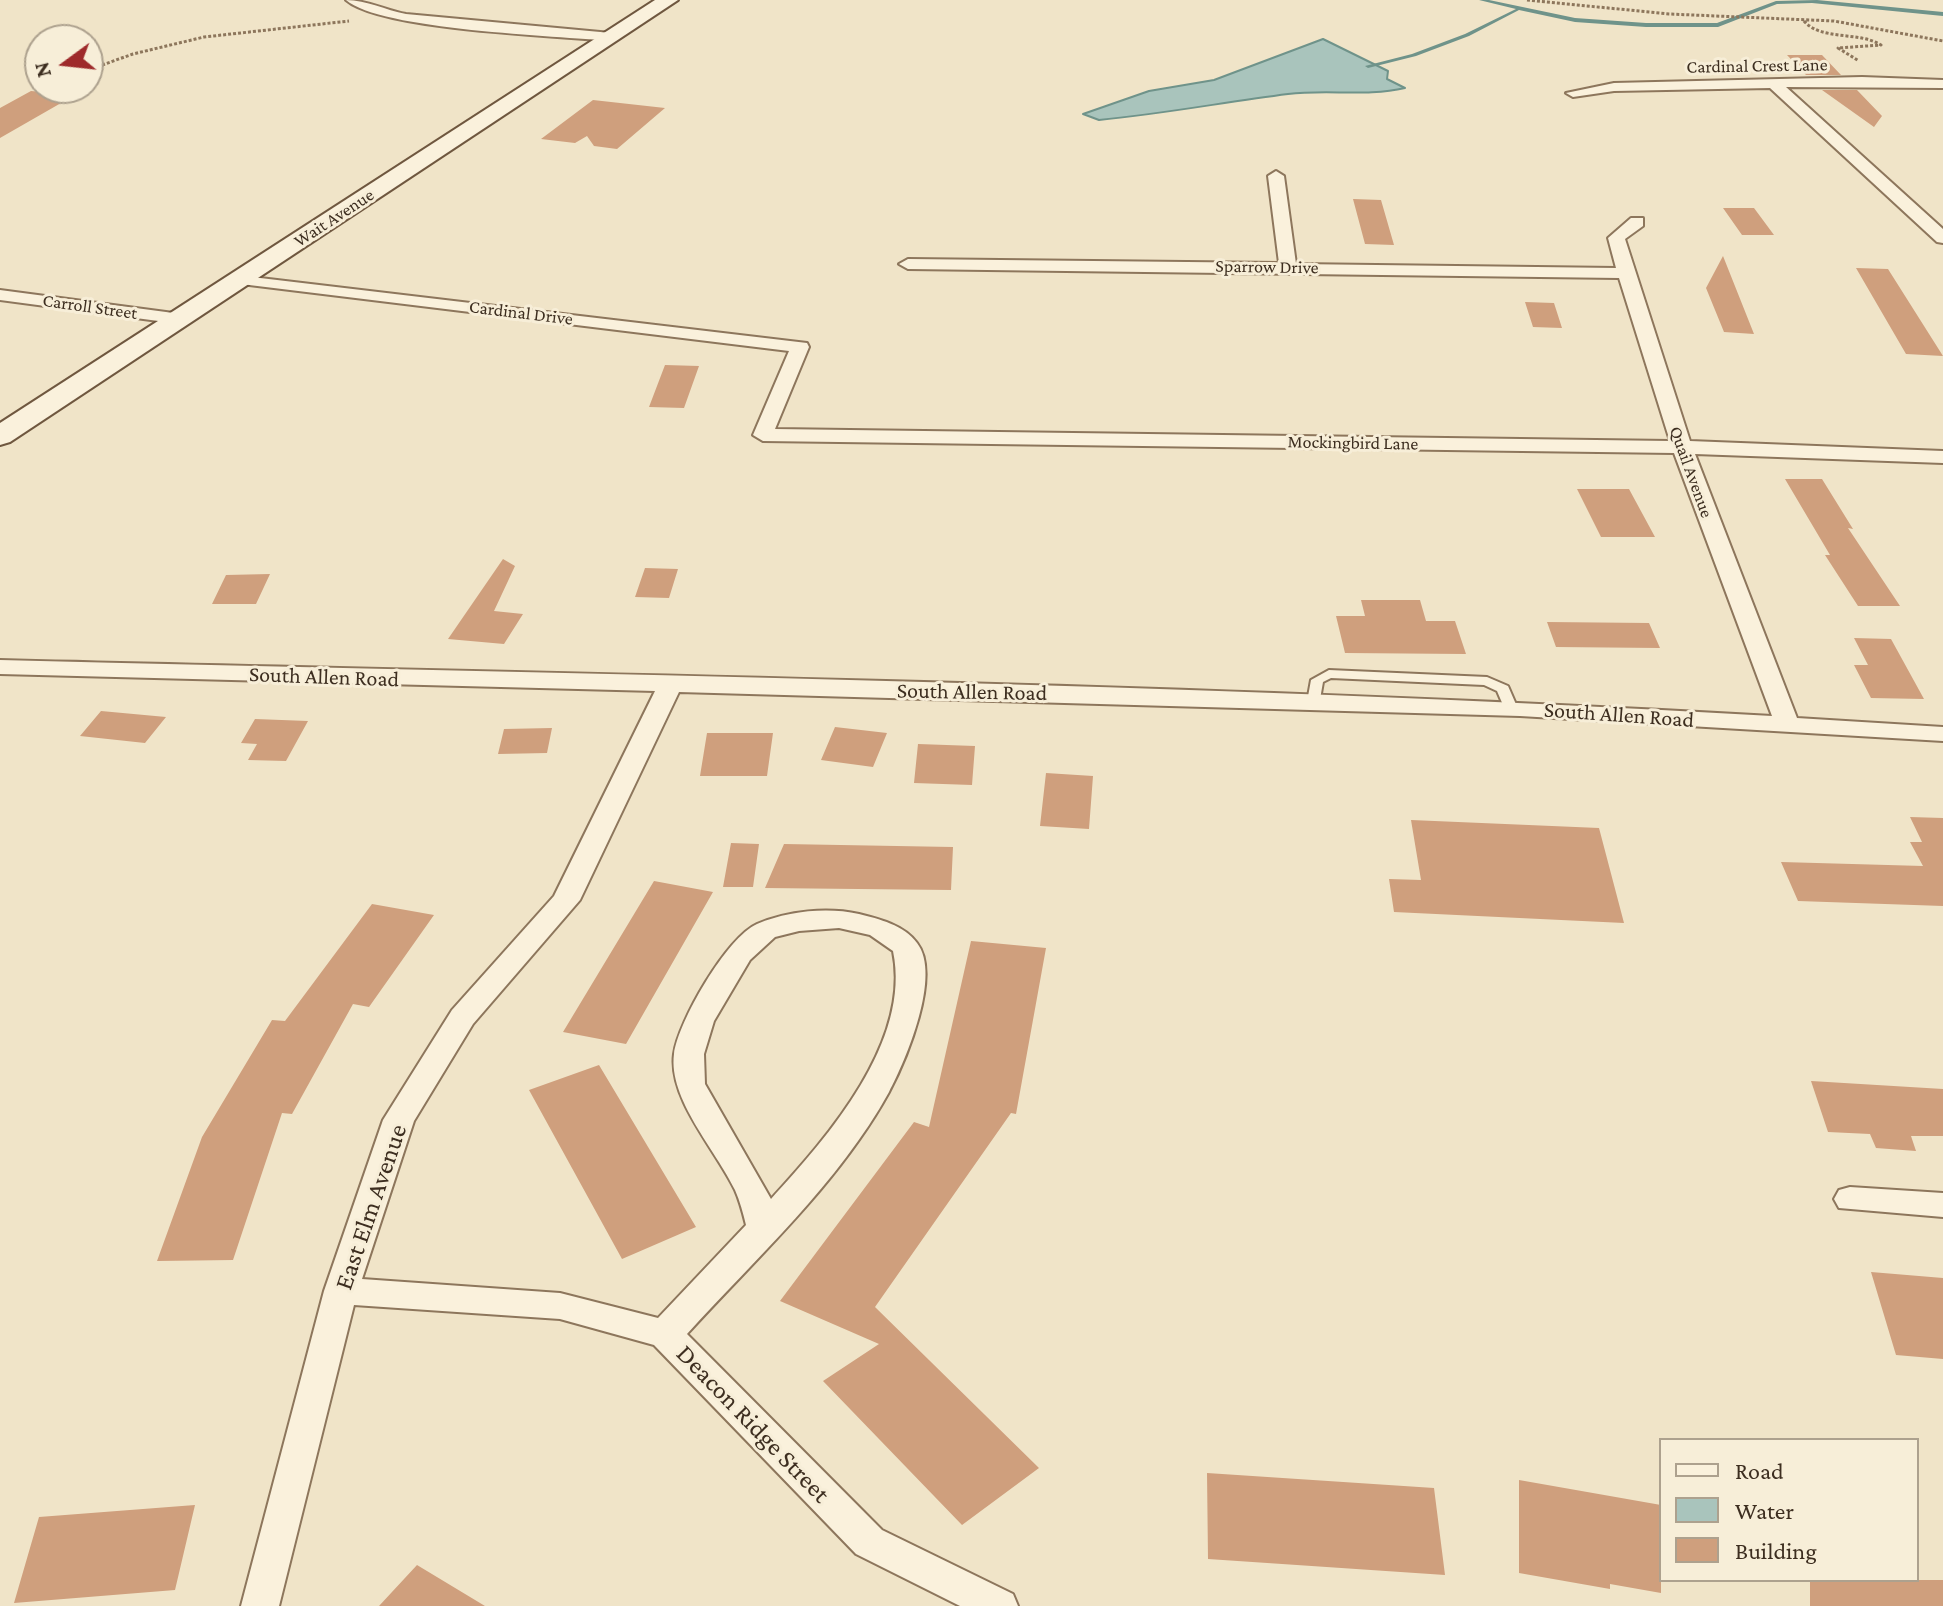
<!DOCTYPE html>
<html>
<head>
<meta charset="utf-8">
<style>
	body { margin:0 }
	#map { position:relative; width:1943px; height:1606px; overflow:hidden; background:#f0e4c8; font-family:"Crimson Pro",serif }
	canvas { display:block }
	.legend { position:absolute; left:1659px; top:1438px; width:260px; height:144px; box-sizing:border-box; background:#f7eed8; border:2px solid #ada18e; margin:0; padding:10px 14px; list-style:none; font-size:24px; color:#3d2e20 }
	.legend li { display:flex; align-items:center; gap:16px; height:40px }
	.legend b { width:40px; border:2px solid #ada18e }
	.north { position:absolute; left:24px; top:24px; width:80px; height:80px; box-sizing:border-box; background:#f7eed8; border:2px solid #ada18e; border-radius:50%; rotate:255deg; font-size:22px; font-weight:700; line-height:32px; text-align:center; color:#3d2e20 }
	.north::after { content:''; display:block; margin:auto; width:28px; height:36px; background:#9e2a2b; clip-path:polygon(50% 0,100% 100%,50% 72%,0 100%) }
</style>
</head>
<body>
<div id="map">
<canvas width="1943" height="1606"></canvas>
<ul class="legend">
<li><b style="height:10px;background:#faf1dc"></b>Road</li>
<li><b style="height:22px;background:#a9c4bc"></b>Water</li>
<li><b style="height:22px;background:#cf9f7d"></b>Building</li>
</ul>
<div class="north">N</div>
</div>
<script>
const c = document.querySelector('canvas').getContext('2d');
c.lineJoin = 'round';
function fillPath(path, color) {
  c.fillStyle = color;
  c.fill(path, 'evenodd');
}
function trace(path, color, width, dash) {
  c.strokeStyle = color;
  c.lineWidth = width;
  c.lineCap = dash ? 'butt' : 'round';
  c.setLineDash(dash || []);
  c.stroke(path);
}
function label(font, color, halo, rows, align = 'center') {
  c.font = font + ' "Crimson Pro",serif';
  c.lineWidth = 6;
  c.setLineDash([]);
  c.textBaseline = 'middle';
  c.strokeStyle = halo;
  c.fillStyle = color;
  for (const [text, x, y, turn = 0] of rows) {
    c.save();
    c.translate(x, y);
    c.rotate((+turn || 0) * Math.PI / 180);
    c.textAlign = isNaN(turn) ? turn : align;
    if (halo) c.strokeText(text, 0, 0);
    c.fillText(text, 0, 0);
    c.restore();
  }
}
const water = new Path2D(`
	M1323 39 1388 71 1387 79 1405 88C1366 97 1328 89 1288 94 1225 102 1162 114 1099 120L1083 114 1149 91 1214 80Z`);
fillPath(water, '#a9c4bc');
trace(water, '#6f938a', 2);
fillPath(new Path2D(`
	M1479 0H1489L1575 18 1646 23H1717L1776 1 1817 0 1943 12V16L1812 3 1777 4 1718 27H1646L1575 22 1519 10 1469 36 1416 56 1368 68 1365 66 1412 54 1465 34 1516 9Z`), '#6f938a');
fillPath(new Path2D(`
	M1787 55H1822L1841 75H1806Z
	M1822 90H1857L1882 116 1874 127Z
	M31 91 75 95 0 138V108Z
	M593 100 665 108 617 149 594 146 587 136 575 143 541 139Z
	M1353 199 1381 200 1394 245 1365 244Z
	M1723 208H1754L1774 235H1742Z
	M1723 256 1754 334 1724 332 1706 288Z
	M1856 268 1888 269 1943 356 1906 354Z
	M1525 302 1554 303 1562 328 1533 327Z
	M665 365 699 366 684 408 649 407Z
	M1785 479H1822L1853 529 1848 528 1900 606H1858L1825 555H1830Z
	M1577 489H1629L1655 537H1601Z
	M503 559 515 566 494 611 523 614 504 644 448 639Z
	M645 568 678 569 669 598 635 597Z
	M270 574 256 604H212L226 575Z
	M1361 600H1420L1426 621H1455L1466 654 1345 653 1336 616H1365Z
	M1547 622 1649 623 1660 648 1556 647Z
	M1854 638 1891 639 1924 699 1871 698 1854 665H1868Z
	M101 711 166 717 145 743 80 736Z
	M255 719 308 721 286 761 248 760 257 744 241 743Z
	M835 727 887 733 873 767 821 760Z
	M552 728 547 753 498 754 504 729Z
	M707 733H773L767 776H700Z
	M918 744 975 746 972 785 914 783Z
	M1046 773 1093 776 1089 829 1040 826Z
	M1910 817 1943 818V906L1798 901 1781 862 1923 866 1910 842H1922Z
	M1411 820 1599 828 1624 923 1394 912 1389 879 1421 880Z
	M731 843 759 844 753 887H723Z
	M784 844 953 847 951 890 765 888Z
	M654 881 713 892 626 1044 563 1032Z
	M372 904 434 915 369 1007 353 1004 292 1114 282 1113 233 1260 157 1261 202 1137 272 1020 285 1021Z
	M971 941 1046 948 1016 1114 1011 1113 875 1307 1039 1468 962 1525 823 1381 879 1344 780 1301 914 1122 929 1127Z
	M599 1065 696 1227 622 1259 529 1090Z
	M1811 1081 1943 1089V1136H1911L1916 1151 1876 1148 1870 1134 1828 1132Z
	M1871 1272 1943 1278V1359L1896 1355Z
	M1207 1473 1434 1488 1445 1575 1208 1559Z
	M1519 1480 1661 1505V1593L1610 1584V1589L1519 1573Z
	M195 1505 175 1590 14 1603 39 1517Z
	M417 1565 485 1606H379Z
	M1810 1580H1943V1606H1810Z`), '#cf9f7d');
const service = new Path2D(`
	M1329 670 1487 677 1508 686 1518 709 1516 712H1506L1497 691 1484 685 1331 678 1323 682 1319 705H1309L1307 702 1311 680Z`);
const minor = new Path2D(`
	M346 0C367 0 385 10 406 14L611 33 618 37 611 41C558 36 380 30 346 0Z
	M1862 77 1943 80V88L1786 87 1943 229V243L1937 242 1770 88 1614 91 1573 97 1566 93 1614 83Z
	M1276 171 1284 176 1296 264 1616 268 1608 238 1631 218H1643V226L1625 239 1690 441 1943 451V463L1695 454 1797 718 1943 727V741L1520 716 679 692 580 900 473 1024 414 1121 362 1279 560 1293 658 1318 746 1225C743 1213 740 1201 735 1190 716 1150 668 1099 674 1054 678 1022 727 937 757 924 788 911 827 907 859 914 879 919 904 925 917 943 942 975 906 1060 889 1092 839 1183 756 1258 687 1334L882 1530 1013 1594 1018 1606H960L856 1554 654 1345 560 1319 354 1305 279 1606H241L324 1291 383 1120 452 1010 554 896 655 691 0 674V660C591 675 1182 682 1772 716L1674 453 763 441 753 435 789 351 241 284 232 279 235 275 807 343 809 347 775 429 1670 441 1619 278 908 269 899 264 908 259 1279 263 1268 176ZM839 928 870 935 893 951C912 1041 828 1137 771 1199L705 1084 704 1054 714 1021 750 960 775 937 799 931Z
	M0 290 181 314 190 319 181 324 0 300Z
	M1850 1187 1943 1193V1217L1839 1208 1834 1199 1839 1190Z`);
const secondary = new Path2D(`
	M655 0H678L10 442 0 445V423Z`);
trace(service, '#8d765c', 4);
trace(minor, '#8d765c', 4);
trace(secondary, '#6f573f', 4);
trace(new Path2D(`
	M1527 0 1669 14 1834 21 1943 41
	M1804 21C1821 41 1859 31 1881 45L1838 48 1859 61
	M88 70 133 54 204 37 349 21`), '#8d765c', 3, [3, 2]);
fillPath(service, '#faf1dc');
fillPath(minor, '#faf1dc');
fillPath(secondary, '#faf1dc');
label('18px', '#3d2e20', '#f7eed8', [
	["Cardinal Crest Lane",1757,66,-1],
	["Wait Avenue",334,218,-33],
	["Sparrow Drive",1267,267,1],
	["Carroll Street",90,307,8],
	["Cardinal Drive",521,313,7],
	["Mockingbird Lane",1353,443,1],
	["Quail Avenue",1691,472,70]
]);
label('22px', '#3d2e20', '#f7eed8', [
	["South Allen Road",324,677,2],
	["South Allen Road",972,692,1],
	["South Allen Road",1619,715,4]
]);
label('26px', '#3d2e20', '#f7eed8', [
	["East Elm Avenue",371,1207,-71],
	["Deacon Ridge Street",753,1424,46]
]);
</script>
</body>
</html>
